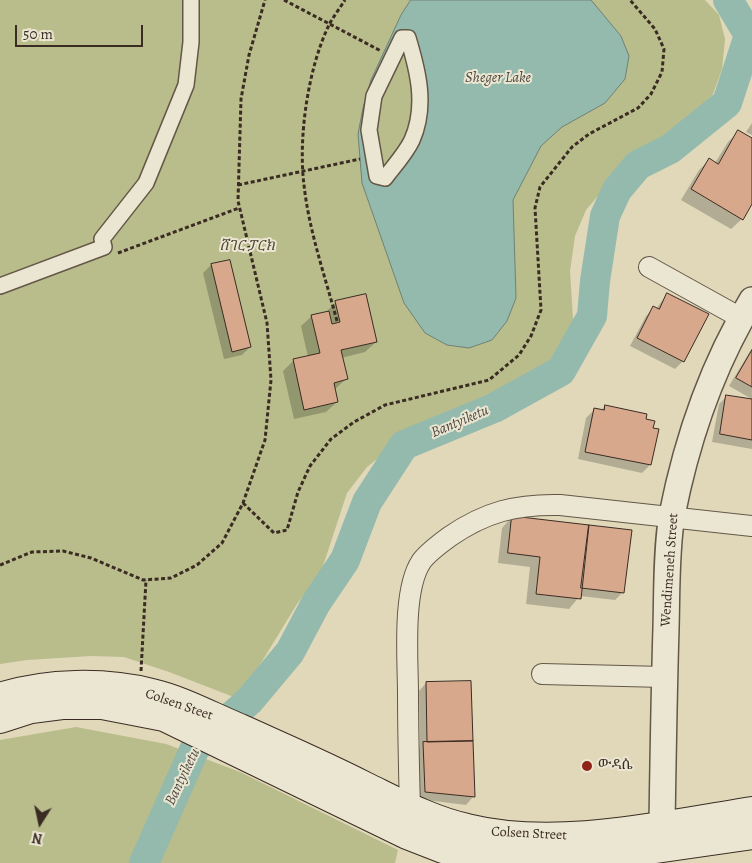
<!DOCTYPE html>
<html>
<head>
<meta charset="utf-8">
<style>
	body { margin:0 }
	#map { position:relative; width:752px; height:863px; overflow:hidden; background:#e0d8b9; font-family:Alegreya,serif }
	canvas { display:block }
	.north { position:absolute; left:15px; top:798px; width:50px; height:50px; -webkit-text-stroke:4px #ebe6d2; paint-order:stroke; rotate:190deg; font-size:14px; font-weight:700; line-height:20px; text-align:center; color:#3b2c23 }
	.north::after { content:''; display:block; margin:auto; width:18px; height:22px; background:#3b2c23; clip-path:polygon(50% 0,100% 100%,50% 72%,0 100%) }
	.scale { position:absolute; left:15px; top:25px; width:128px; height:22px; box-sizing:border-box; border:2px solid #3b2c23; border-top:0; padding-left:6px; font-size:15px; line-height:18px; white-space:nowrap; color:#3b2c23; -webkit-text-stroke:4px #ebe6d2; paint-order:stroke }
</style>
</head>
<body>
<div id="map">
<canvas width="752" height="863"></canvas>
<div class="north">N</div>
<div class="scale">50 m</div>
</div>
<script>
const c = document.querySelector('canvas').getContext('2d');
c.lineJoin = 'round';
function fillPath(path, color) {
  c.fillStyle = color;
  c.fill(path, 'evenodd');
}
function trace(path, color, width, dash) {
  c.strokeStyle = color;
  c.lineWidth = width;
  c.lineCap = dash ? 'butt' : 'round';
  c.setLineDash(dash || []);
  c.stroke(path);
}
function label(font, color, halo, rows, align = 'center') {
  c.font = font + ' Alegreya,"Noto Serif Ethiopic",serif';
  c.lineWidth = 4;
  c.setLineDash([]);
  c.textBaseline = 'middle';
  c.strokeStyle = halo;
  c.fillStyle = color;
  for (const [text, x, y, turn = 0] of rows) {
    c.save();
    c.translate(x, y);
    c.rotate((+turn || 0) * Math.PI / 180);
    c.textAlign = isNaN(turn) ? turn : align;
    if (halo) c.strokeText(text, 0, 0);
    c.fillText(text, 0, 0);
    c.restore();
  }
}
fillPath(new Path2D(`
	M0 0H705L719 15 725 39 722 69 713 94 697 112 620 170 586 210 575 236 570 271 573 319 567 343 551 369 524 392 437 420 386 452 367 467 347 493 321 572 297 604 239 699 169 672 124 657 91 656 27 660 0 664Z
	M76 727 166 744 240 772 398 850 395 863H0V740Z`), '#b8bd8b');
const water = new Path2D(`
	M411 0H591L621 36 629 56 625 79 605 103 562 127 541 146 513 200 516 298 507 321 492 340 469 348 447 345 425 333 404 303 362 183 358 134 363 108 371 80 401 15ZM402 38 420 109 385 178 369 130Z`);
fillPath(water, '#94baae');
trace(water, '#708176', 1);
fillPath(new Path2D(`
	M752 123V135L746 132Z
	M739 131 752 139V202L742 219 731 229 681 200 699 170 709 160 715 163 728 142Z
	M229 261 250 347 242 355 224 359 203 273 211 265Z
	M667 294 683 361 675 369 630 346 646 316 654 308 656 309Z
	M336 302 376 342 365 352 341 358 346 379 334 390 337 402 326 412 294 419 283 371 294 360 308 357 301 326 312 316 325 313Z
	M752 348V399L729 386Z
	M727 396 752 400V449L712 442 719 404Z
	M605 406 650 465 642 473 578 459 586 418 594 410 600 411Z
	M512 517 623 592 615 600 580 596 569 609 526 604 530 567 498 563 502 528Z
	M470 682 473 797 466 805 418 799 416 751 420 747 419 691 426 683Z`), '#0003');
trace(new Path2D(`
	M144 863 195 748 249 701 290 652 316 603 345 560 367 502 404 445 494 408 561 371 592 316 595 281 605 216 617 190 638 165 670 149 727 103 749 35 728 0`), '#94baae', 30);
const building = new Path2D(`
	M738 130 752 138V204L743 220 691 189 709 158 718 164Z
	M230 260 251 347 232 352 211 264Z
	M667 293 709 314 684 362 637 338 653 306 659 309Z
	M366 294 377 342 341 350 348 379 334 383 338 402 304 410 293 359 320 353 311 315 329 311 332 324 340 322 335 301Z
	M752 350V387L736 378Z
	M726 395 752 399V440L720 434Z
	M605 405 647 414 646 419 655 421 653 428 659 429 651 465 585 452 594 408 604 410Z
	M512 516 589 525 581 599 536 594 540 557 508 553Z
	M589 525 632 530 624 593 581 588Z
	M471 681 473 741 427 742 426 682Z
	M473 741 475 797 425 792 423 742Z`);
fillPath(building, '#d7a88c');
trace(building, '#3b2c23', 1);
const pedestrian = new Path2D(`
	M402 38H408C418 71 427 106 412 140 406 153 394 166 385 178L377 176 369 130 374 96Z
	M0 286 104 247 102 239 146 183 186 85 191 42V0`);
const minor = new Path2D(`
	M649 267 741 318
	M542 674 664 677
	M410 809C409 771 408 732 408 694 408 660 402 591 421 562 427 553 440 544 449 537 485 512 516 504 560 505L752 526`);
const tertiary = new Path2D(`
	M662 825C663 760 664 694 666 628 667 593 666 550 672 515 687 439 712 366 752 300`);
const secondary = new Path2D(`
	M0 697C46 682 105 681 152 693 182 700 211 716 240 728 282 747 324 765 365 786 398 802 431 820 467 828 556 850 662 825 752 811
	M0 719 31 709 62 705H102L164 717 407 835 443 849 479 859 546 861 586 859 752 835`);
trace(pedestrian, '#645748', 18);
trace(minor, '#645748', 22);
trace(tertiary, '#645748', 28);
trace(secondary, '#3b2c23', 30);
trace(new Path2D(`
	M284 0 381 51
	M238 185 360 159
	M118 253 239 208
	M337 321C325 276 309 231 304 185 298 138 308 68 329 25 333 17 340 8 345 0
	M243 503 274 533 287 530 298 492 310 466 331 439 354 422 385 405 489 380 519 355 531 336 541 310 535 208 540 187 572 147 589 134 638 108 651 94 662 72 664 49 655 29 630 0
	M0 565 32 552 63 551 91 558 143 580 171 578 197 565 222 543 243 503 265 440 271 380 267 323 238 201 241 99 249 55 265 0
	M141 671 146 580`), '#3b2c23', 3, [4, 2.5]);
trace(pedestrian, '#ebe6d2', 15);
trace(minor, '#ebe6d2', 20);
trace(tertiary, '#ebe6d2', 25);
trace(secondary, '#ebe6d2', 28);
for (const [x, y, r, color] of [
	[587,766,6,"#8f2418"]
]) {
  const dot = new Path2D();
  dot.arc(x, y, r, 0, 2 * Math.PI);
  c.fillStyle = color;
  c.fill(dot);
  trace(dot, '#ebe6d2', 2);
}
label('italic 14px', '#544938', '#ebe6d2', [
	["ሸገር ፓርክ",247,247]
]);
label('14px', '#3b2c23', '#ebe6d2', [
	["Wendimeneh Street",670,570,-86],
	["Colsen Steet",179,705,19],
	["Colsen Street",529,834,3]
]);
label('14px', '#3b2c23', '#ebe6d2', [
	["ውዳሴ",598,766]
], 'left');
label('italic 15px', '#4d483f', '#ebe6d2', [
	["Sheger Lake",498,78],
	["Bantyiketu",460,422,-23],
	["Bantyiketu",183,777,-64]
]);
</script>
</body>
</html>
